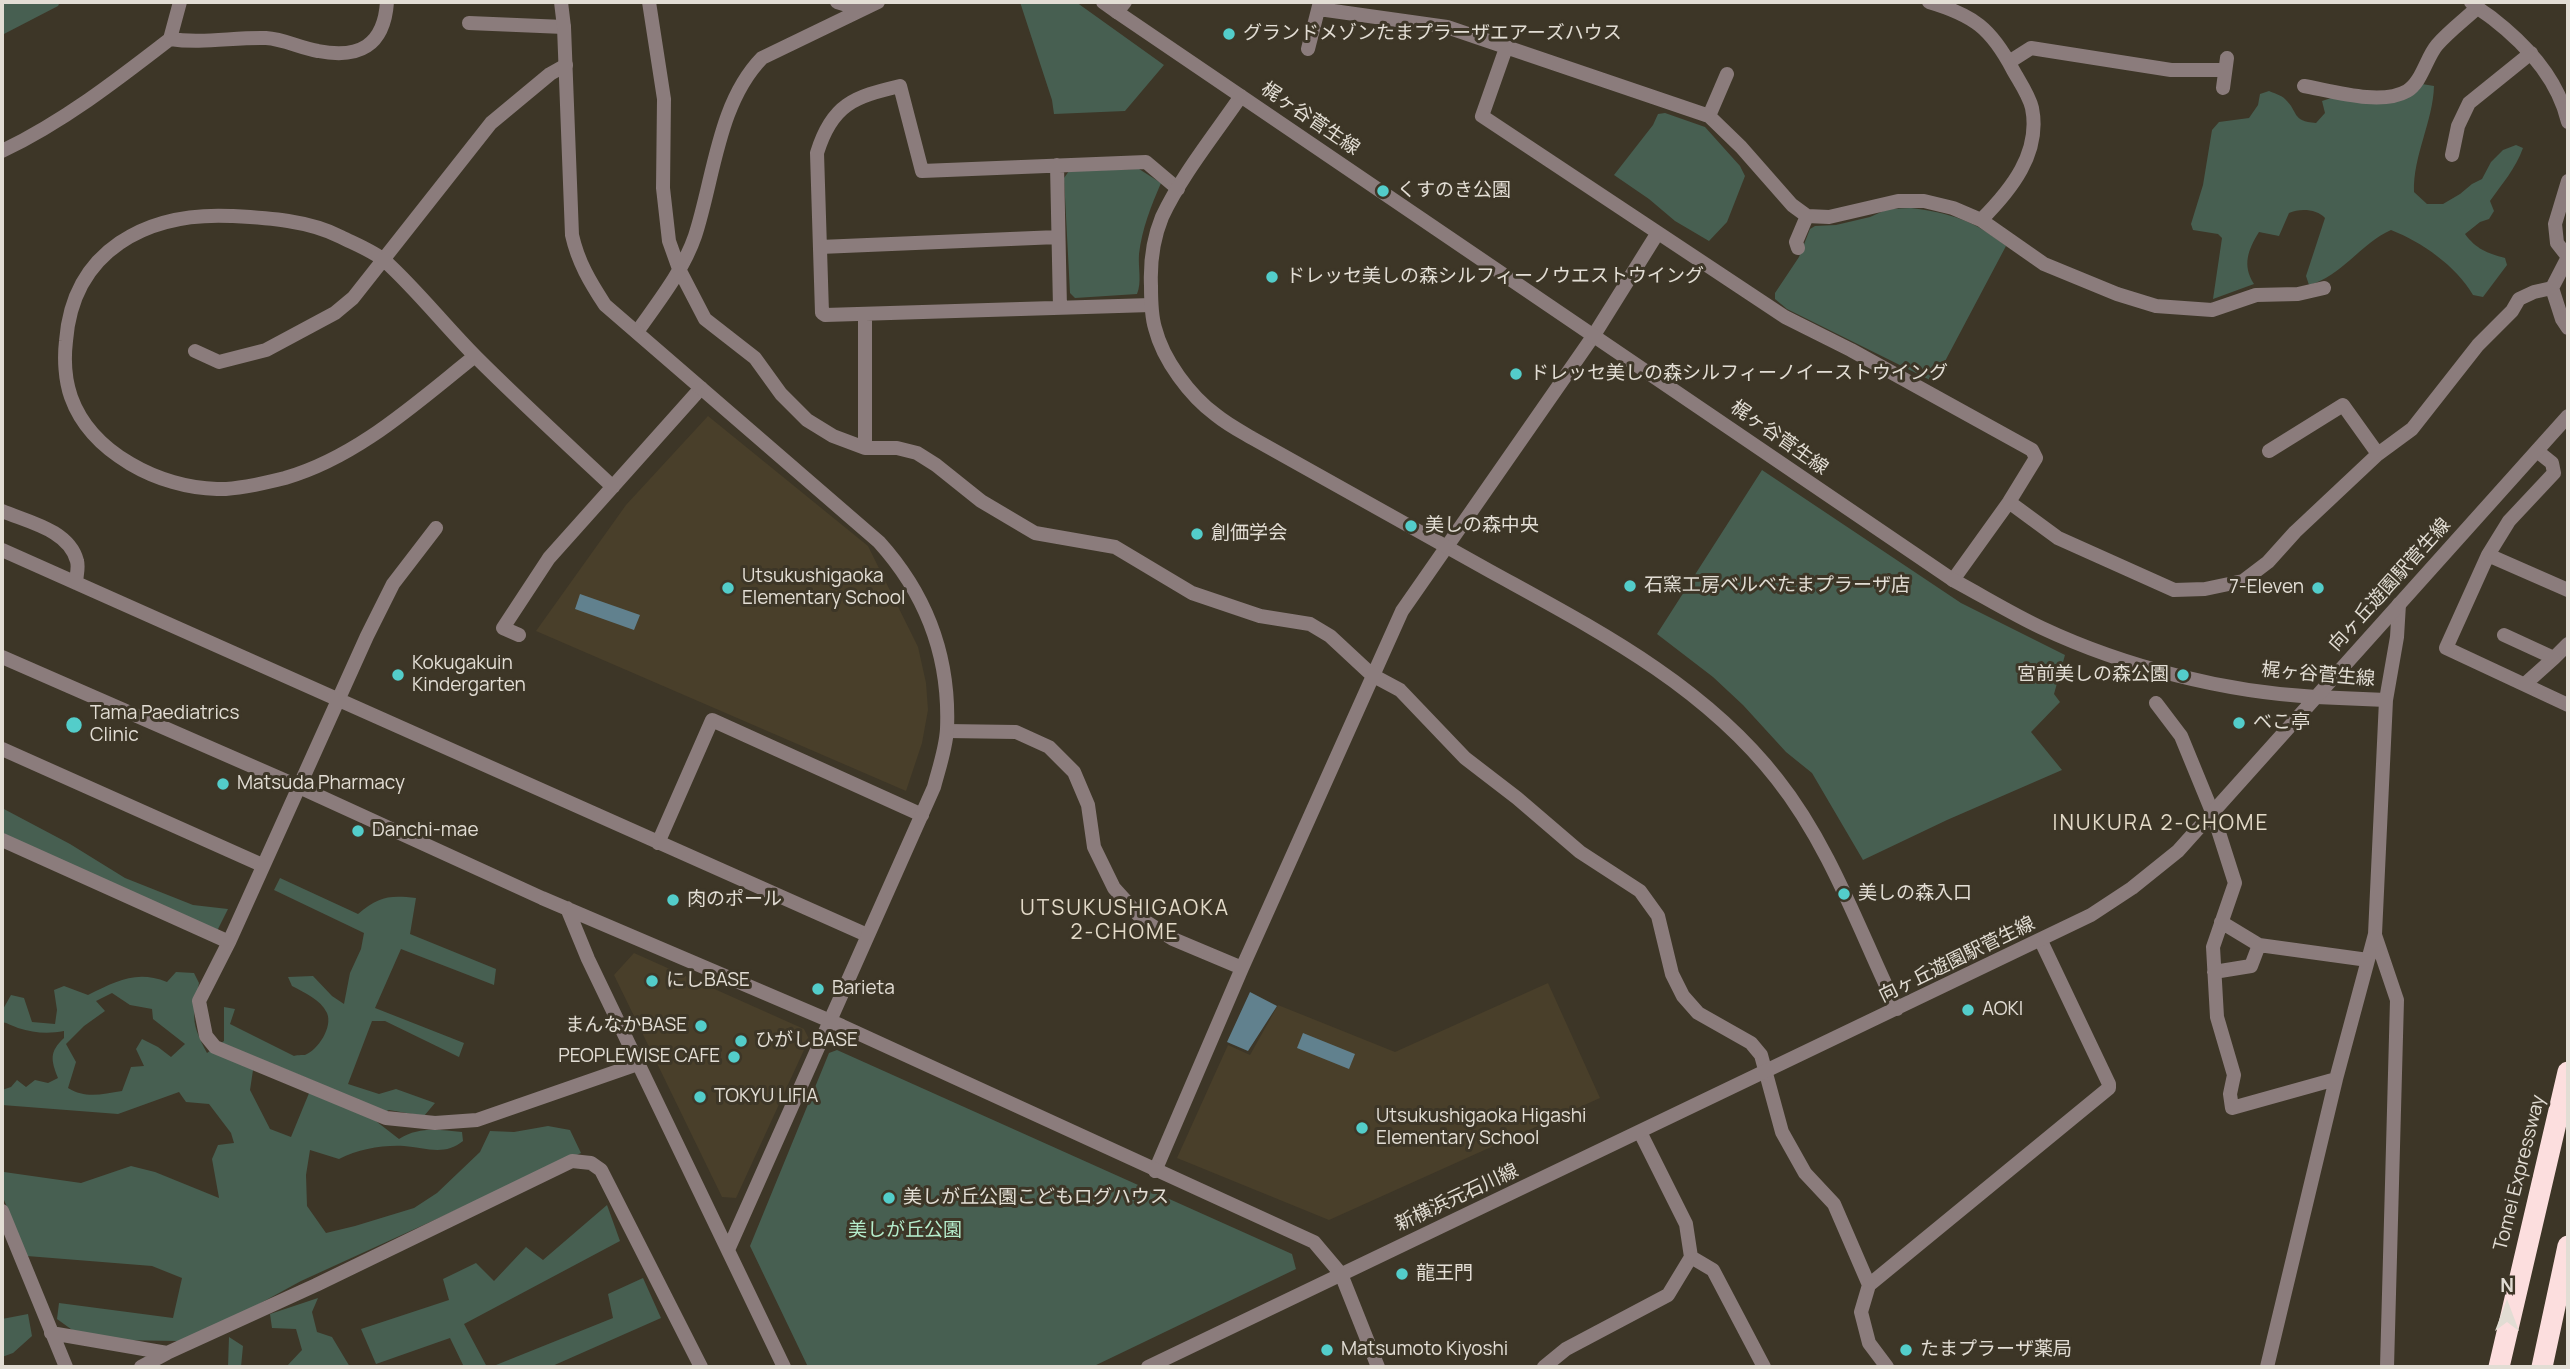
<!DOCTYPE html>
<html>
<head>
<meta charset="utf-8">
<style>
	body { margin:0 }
	#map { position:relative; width:2570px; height:1369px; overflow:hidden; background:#3d3627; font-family:Manrope,sans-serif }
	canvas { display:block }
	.frame { position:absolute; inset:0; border:4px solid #e2ddd4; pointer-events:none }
	.north { position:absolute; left:2472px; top:1271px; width:70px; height:70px; -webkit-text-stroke:5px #3d3627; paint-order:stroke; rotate:0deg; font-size:19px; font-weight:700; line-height:28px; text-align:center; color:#e2ddd4 }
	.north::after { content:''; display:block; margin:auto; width:24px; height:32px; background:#e2ddd4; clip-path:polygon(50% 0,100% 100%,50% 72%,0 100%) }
</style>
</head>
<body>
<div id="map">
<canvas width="2570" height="1369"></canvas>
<div class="frame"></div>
<div class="north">N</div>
</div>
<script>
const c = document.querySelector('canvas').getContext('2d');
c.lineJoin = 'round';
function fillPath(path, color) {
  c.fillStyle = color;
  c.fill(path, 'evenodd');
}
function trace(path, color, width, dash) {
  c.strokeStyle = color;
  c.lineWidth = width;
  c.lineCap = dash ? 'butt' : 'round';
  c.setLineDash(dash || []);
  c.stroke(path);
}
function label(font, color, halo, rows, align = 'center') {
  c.font = font + ' Manrope,"Noto Sans JP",sans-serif';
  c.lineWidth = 6;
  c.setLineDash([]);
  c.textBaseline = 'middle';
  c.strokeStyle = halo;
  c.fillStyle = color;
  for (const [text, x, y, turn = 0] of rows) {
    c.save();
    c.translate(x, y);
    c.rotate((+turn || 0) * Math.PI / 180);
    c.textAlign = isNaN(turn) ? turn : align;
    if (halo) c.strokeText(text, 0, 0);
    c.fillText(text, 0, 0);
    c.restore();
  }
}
fillPath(new Path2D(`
	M708 416 868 546 918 647 926 683 928 710 922 743 906 791 536 631 626 505Z
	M634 953 804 1029 809 1039 736 1198 722 1197 614 975Z
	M1548 983 1600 1098 1329 1220 1177 1158 1228 1045 1250 1055 1278 1005 1395 1052Z`), '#493f2a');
fillPath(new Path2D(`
	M2 2H60L58 6 2 35Z
	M1020 2H1076L1164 65 1125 111 1054 114 1052 100Z
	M2422 84 2434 86C2433 122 2413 155 2414 192L2427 204H2443L2460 194 2472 184 2482 179 2491 162 2503 150 2516 145 2523 148C2516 168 2502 184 2490 201L2494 211 2489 219 2480 222 2465 234C2476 249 2487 253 2505 258L2507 265 2483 297 2473 295C2456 266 2422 242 2391 230 2361 243 2341 277 2309 285L2306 276 2325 218C2317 209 2300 208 2289 213L2279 236 2259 232C2248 250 2242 265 2254 284L2213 299 2222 238 2218 234 2193 230 2191 224 2203 185 2212 130 2219 122 2249 118 2258 105 2260 94 2269 91C2273 93 2281 95 2285 99 2299 112 2291 121 2316 123L2325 113 2322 101 2334 97 2357 101Z
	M1665 113 1705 127 1740 166 1745 176 1727 222 1709 241 1675 221 1649 199 1614 175 1653 125 1658 114Z
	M1139 169 1161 183C1151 206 1142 229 1139 254 1138 268 1142 282 1137 294L1075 298 1070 293 1064 178 1069 171Z
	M1911 208C1951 213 1975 221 2006 246L1934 382 1787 309 1775 299V293L1799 257 1810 229 1815 226 1836 225 1870 217 1888 209Z
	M1762 470 1961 603 2065 655 2054 694 2060 702 2031 732 2062 770 1947 820 1863 860 1812 773 1786 752 1743 705 1713 677 1657 634Z
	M2 808 70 844 125 878 193 905 228 909 217 931 2 837Z
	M280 878 358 914C379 896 390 895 416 898L410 934 496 969 494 985 401 949 375 1008 464 1043 459 1057 385 1021H372L348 1084 379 1094 396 1089 435 1103 424 1116 389 1110 372 1118 399 1139C420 1126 439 1130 462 1132L463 1141C445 1156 426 1148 404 1146 382 1145 359 1149 339 1159L310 1150 306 1175 307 1206 326 1233 355 1226 414 1208 437 1193 480 1152 490 1131 514 1132 548 1126 570 1130 581 1153 301 1281 224 1323 178 1341 112 1340 75 1332 57 1319 59 1303 173 1318 182 1278 152 1266 27 1256 2 1195V1166L4 1172 81 1183 131 1166 155 1172 219 1198 212 1159 218 1145 234 1143 231 1133 209 1104 186 1102 179 1092 118 1114 2 1105V1090L11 1087 17 1080 26 1087 35 1080 48 1083 58 1078C51 1060 49 1052 64 1038V1031C48 1034 34 1033 18 1028 12 1026 8 1023 2 1022V1011L11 995 24 998 32 1022 55 1024 57 1010 54 990 64 986 88 995C117 981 136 970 167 982L176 972 194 973 199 983C193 1017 190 1021 207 1053L224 1041V1007L235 1009 230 1024 294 1056C295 1055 303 1055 305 1055 318 1050 333 1027 327 1013 320 999 305 993 292 986L288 977 313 976 332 996 344 1004 350 973 361 949 364 933 274 890ZM112 993 130 1005 152 1009 153 1019 185 1044 171 1057 158 1047 142 1039 136 1049 144 1066 131 1067 122 1091C102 1094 86 1099 68 1088L76 1062 66 1044 84 1026 105 1011 96 1001ZM255 1057 314 1081 291 1137 270 1129 250 1090Z
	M837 1050 1292 1254 1296 1269 1092 1367H808L750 1246 829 1053Z
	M607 1205 620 1241 464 1324 487 1367H464L450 1338 376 1364 361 1329 449 1300 443 1279 476 1263 494 1281 526 1247 543 1260Z
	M643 1278 661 1318 550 1367H491L613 1318 608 1294Z
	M318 1298 312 1312 317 1332 332 1337 350 1367H286L302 1350 296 1329 272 1328 270 1314Z
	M28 1314 32 1336 13 1353 2 1357V1319Z
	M229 1337 243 1346 241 1367H228Z`), '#475f51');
fillPath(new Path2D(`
	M580 594 640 615 634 630 575 609Z
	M1250 992 1277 1006 1248 1051 1227 1042Z
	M1303 1033 1355 1054 1349 1069 1297 1048Z`), '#61818e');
trace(new Path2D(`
	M649 2 664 99 663 188 669 241 679 269 705 319 755 358 781 394 807 420 833 436 865 448H897L917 453 936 465 981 501 1035 533 1115 547 1192 593 1260 616 1310 624 1330 636 1372 675 1400 690 1465 758 1517 798 1580 852 1640 891 1658 916 1672 974 1683 996 1698 1013 1751 1043 1761 1055 1782 1132 1805 1173 1834 1204 1869 1285 1861 1312 1869 1343 1887 1367
	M837 2 860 9
	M1103 2 1117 12 1125 2
	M1929 2C1973 15 1991 28 2013 70 2019 81 2029 95 2032 108 2041 153 2011 190 1981 220
	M2471 2C2477 8 2485 13 2492 18 2527 45 2558 79 2568 122
	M1319 9 1447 27 1709 116 1741 147 1792 205 1807 216 1829 217 1898 201H1924L1953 208 1981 220 2044 264 2117 294 2156 306 2212 310 2256 295 2298 294 2324 288
	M469 23 564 27
	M170 39 180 2
	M1506 48 1482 116 1785 317 1851 350 2032 450 2036 458 2009 502 1953 580
	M1308 49 1320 2
	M2009 62 2031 48 2171 70H2225
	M2304 86C2332 91 2381 106 2407 91 2422 82 2426 58 2437 45 2448 32 2464 20 2477 8
	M2223 88 2227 58
	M1709 116 1727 74
	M2 151C63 122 117 80 170 39 202 44 234 37 266 38 284 39 300 48 318 51 359 59 384 46 387 2
	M2452 155 2458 126 2469 103 2531 53
	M1057 165 1060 308
	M820 247 1058 237
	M1798 248 1796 242 1807 216
	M2568 257 2557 243 2555 224 2568 181
	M2568 257 2552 288 2562 319 2568 328
	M1151 305 825 315 822 313 817 153C832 104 854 97 900 86L922 171 1146 162 1178 189
	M637 332C658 302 683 271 695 236 714 178 718 103 762 58L878 2
	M195 351 219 362 266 350 335 313 353 298 491 123 550 74 566 65
	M475 356C417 402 358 457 285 478 269 482 233 490 217 489 160 488 91 453 71 397 65 380 64 358 66 341 73 250 147 212 231 216 267 218 308 220 341 237 355 244 373 251 385 261 417 290 445 326 476 357 520 401 567 444 613 487
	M865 448V314
	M2269 451 2343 405 2378 454
	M2537 451 2552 463 2554 473 2509 521 2488 555 2446 648 2568 705
	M2009 502 2058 538 2174 590 2205 589 2243 581 2268 562 2295 532 2378 454 2412 429 2478 345 2512 311 2519 299 2534 292 2552 288
	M2 511C28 522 69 530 77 561 79 568 76 577 76 583
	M436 528 393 584 367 636 229 942 199 1001 206 1036 215 1047 386 1118 435 1123 477 1120 638 1064
	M2 550 867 935
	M2488 555 2568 590
	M519 635 503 628 549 558 701 388
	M2504 635 2554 658 2568 644
	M2525 684 2554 658
	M2316 697 2386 700
	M2156 703 2181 736 2213 814 2235 883 2213 947 2217 1017 2234 1075 2230 1094 2232 1108 2336 1079
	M947 731 1016 732 1049 747 1074 772 1088 805 1094 847 1114 888 1143 920 1173 939 1242 968
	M2 749 262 865
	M2 840 229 942
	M658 843 712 720 922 815
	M2221 922 2259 945 2368 960
	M2375 935 2397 1000 2387 1367
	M2214 972 2251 966 2259 945
	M1155 1171 1242 968 1402 611 1594 335 1657 234
	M2 1211 66 1367
	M1691 1257 1713 1270 1764 1367
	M1869 1285 2109 1088V1084L2041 941
	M51 1333 167 1353
	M141 1367 167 1353 316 1285 572 1161 591 1163 601 1170 701 1367
	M1544 1367 1566 1349 1668 1295 1691 1257 1686 1224 1640 1132
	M2267 1367 2336 1079 2375 934 2386 700 2397 637 2399 604`), '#8b7c7c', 14);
trace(new Path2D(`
	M561 2 564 27 572 235C578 262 590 282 605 305L879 542C926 594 950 657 947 729 946 748 939 768 934 787L728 1250
	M1117 12 1953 580C1983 596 2012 614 2042 628 2125 667 2225 692 2316 697
	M1241 96C1215 134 1181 176 1162 217 1153 239 1150 263 1151 286 1151 300 1151 315 1155 328 1163 360 1190 396 1216 415 1227 424 1240 431 1252 438 1331 482 1410 526 1488 570 1593 628 1702 683 1777 779 1831 847 1860 933 1897 1009
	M2 657 286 781 542 898 842 1026 1314 1242 1341 1274 1378 1367
	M567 908 588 959 784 1367
	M1148 1367 2091 915 2132 888 2178 851 2568 416`), '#8b7c7c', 14);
trace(new Path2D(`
	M2499 1367 2568 1072
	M2542 1367 2568 1246`), '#fcdede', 21);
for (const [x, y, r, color] of [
	[1229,34,7,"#53cdca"],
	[1383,191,7,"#53cdca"],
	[1272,277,7,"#53cdca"],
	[1516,374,7,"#53cdca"],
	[1411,526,7,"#53cdca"],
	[1197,534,7,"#53cdca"],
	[1630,586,7,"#53cdca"],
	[728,588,7,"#53cdca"],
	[2318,588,7,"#53cdca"],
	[398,675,7,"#53cdca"],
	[2183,675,7,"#53cdca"],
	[2239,723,7,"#53cdca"],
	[74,725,9,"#53cdca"],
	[223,784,7,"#53cdca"],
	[358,831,7,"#53cdca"],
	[1844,894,7,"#53cdca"],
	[673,900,7,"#53cdca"],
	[652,981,7,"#53cdca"],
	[818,989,7,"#53cdca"],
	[1968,1010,7,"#53cdca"],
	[701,1026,7,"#53cdca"],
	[741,1041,7,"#53cdca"],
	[734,1057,7,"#53cdca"],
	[700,1097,7,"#53cdca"],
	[1362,1128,7,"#53cdca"],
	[889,1198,7,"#53cdca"],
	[1402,1274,7,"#53cdca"],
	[1327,1350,7,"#53cdca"],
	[1906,1350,7,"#53cdca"]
]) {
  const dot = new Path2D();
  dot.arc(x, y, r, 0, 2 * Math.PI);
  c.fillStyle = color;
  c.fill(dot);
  trace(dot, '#3d3627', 2.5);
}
label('19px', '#e2ddd4', '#3d3627', [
	["グランドメゾンたまプラーザエアーズハウス",1243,34],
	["くすのき公園",1397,191],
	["ドレッセ美しの森シルフィーノウエストウイング",1286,277],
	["ドレッセ美しの森シルフィーノイーストウイング",1530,374],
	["美しの森中央",1425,526],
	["創価学会",1211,534],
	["Utsukushigaoka",742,577],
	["Elementary School",742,599],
	["石窯工房ベルベたまプラーザ店",1644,586],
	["7-Eleven",2304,588,"right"],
	["Kokugakuin",412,664],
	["Kindergarten",412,686],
	["宮前美しの森公園",2169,675,"right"],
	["Tama Paediatrics",90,714],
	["Clinic",90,736],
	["べこ亭",2253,723],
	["Matsuda Pharmacy",237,784],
	["Danchi-mae",372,831],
	["美しの森入口",1858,894],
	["肉のポール",687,900],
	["にしBASE",666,981],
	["Barieta",832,989],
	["AOKI",1982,1010],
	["まんなかBASE",687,1026,"right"],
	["ひがしBASE",755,1041],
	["PEOPLEWISE CAFE",720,1057,"right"],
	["TOKYU LIFIA",714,1097],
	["Utsukushigaoka Higashi",1376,1117],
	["Elementary School",1376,1139],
	["美しが丘公園こどもログハウス",903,1198],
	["龍王門",1416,1274],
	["Matsumoto Kiyoshi",1341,1350],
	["たまプラーザ薬局",1920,1350]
], 'left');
label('19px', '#e2ddd4', '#3d3627', [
	["梶ヶ谷菅生線",1310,119,34],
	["梶ヶ谷菅生線",1779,438,35],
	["向ヶ丘遊園駅菅生線",2390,585,-48],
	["梶ヶ谷菅生線",2318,675,5],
	["向ヶ丘遊園駅菅生線",1957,960,-26],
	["Tomei Expressway",2520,1173,-76],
	["新横浜元石川線",1457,1198,-25]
]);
label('19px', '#b5edcc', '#3d3627', [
	["美しが丘公園",905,1231]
]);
c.letterSpacing = '2px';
label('21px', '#e3dac8', '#3d3627', [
	["INUKURA 2-CHOME",2161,824],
	["UTSUKUSHIGAOKA",1125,909],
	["2-CHOME",1125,933]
]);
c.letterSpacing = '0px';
</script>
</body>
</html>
